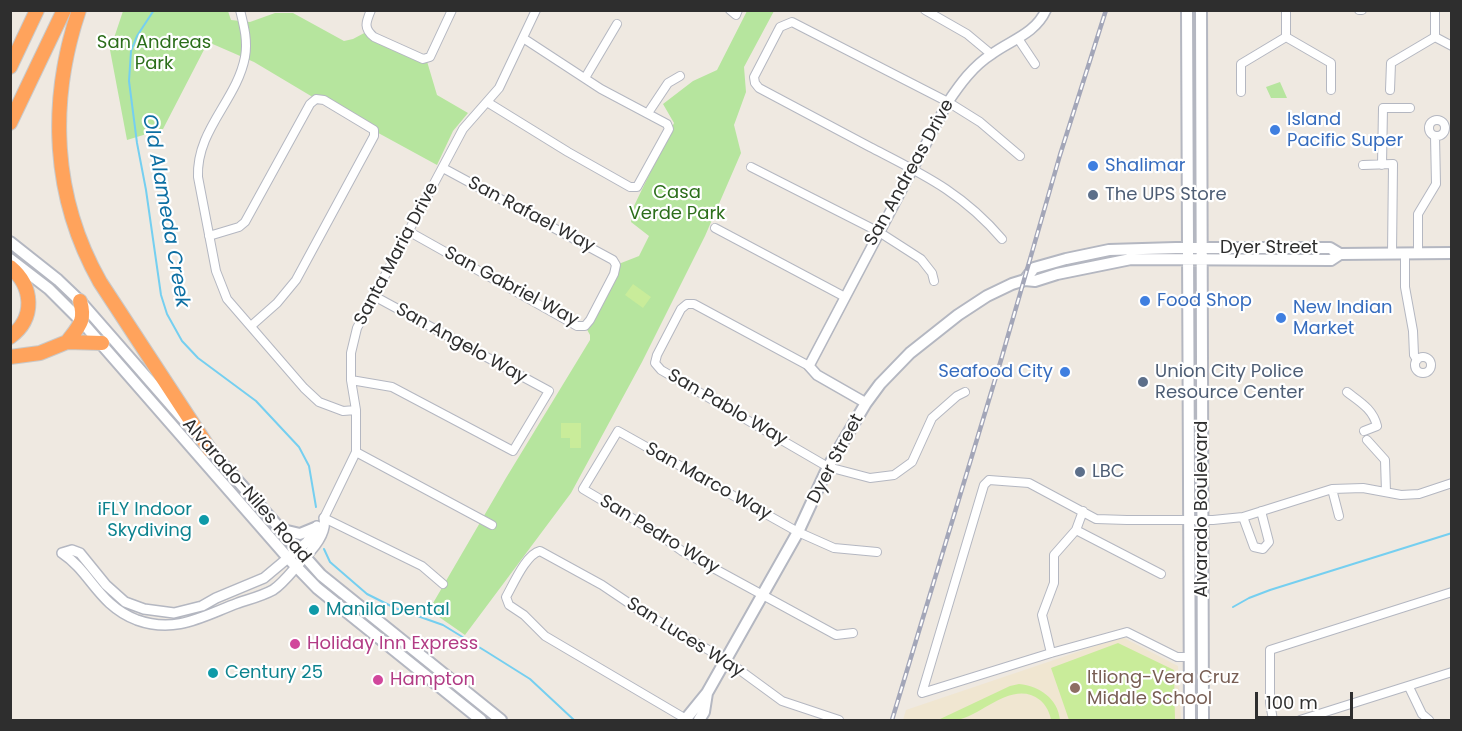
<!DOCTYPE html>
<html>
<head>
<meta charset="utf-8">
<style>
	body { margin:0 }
	#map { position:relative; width:1462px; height:731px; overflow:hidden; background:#efe9e1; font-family:Poppins,sans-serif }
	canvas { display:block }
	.frame { position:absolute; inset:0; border:12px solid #2e2e2e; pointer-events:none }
	.scale { position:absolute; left:1255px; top:692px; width:98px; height:27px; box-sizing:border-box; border:3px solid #2e2e2e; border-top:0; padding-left:8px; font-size:18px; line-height:21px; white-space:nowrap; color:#2e2e2e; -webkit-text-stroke:4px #fff; paint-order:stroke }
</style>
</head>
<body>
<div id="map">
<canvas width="1462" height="731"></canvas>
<div class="frame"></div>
<div class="scale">100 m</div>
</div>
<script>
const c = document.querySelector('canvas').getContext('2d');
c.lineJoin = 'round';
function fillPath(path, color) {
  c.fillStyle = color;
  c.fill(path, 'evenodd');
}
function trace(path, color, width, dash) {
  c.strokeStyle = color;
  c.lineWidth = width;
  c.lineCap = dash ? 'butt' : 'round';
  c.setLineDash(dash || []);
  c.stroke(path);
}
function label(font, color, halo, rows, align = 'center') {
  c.font = font + ' Poppins,sans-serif';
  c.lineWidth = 4.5;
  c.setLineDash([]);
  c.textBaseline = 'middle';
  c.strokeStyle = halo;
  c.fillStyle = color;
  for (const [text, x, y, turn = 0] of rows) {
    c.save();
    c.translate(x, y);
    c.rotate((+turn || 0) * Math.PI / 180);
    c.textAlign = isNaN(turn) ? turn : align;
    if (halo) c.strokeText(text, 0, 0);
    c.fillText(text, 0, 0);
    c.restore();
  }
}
fillPath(new Path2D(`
	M1122 637 1178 666 1181 720H903L906 710Z`), '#f0e6d1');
fillPath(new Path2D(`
	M123 11H228L231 20 250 22 275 13H293L344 41 353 39 368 31 426 58 437 95 468 113 453 131 437 165 316 99 254 62 208 42 163 129 127 140 110 50Z
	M747 11H774L744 67 746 92 734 125 741 153 705 236 642 362 571 493 465 635 429 610 506 478 590 340V335L585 326 616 265 639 256 649 236 631 222 634 206 674 123 663 104 693 81 717 70Z
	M1280 82 1287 98H1271L1266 87Z`), '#b6e59e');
fillPath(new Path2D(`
	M633 284 651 297 643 308 625 295Z
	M561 423H581V448H570V438H561Z
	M1118 643 1174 670 1175 720H1069L1051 668Z
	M1019 684C1040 686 1058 699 1060 720H1051C1050 713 1046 705 1040 700 1013 679 983 715 957 720 951 722 944 721 938 720L1010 686Z`), '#c9ec9a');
trace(new Path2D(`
	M154 10 137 36 131 51 129 81 137 143 146 190 161 295 167 314 182 341 198 358 256 401 299 447 309 466 316 507
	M324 549 330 562 367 594 395 608 443 625 487 652 530 679 574 720
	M1233 607 1249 598 1270 590 1452 533`), '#75cff0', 2);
const minor = new Path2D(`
	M240 10C244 26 248 41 245 57 237 100 196 130 198 177L216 271 227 299 304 388 319 402 343 411 356 410
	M371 10C366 22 363 28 374 37L423 59 430 57 452 10
	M730 10 736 15 738 10
	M925 10 967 34 991 54
	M1286 10V37L1331 63V90
	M1359 10H1362
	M1435 10V37L1452 46
	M1019 40 1035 64
	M585 78 617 24
	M1390 90 1391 63 1435 37
	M1241 92V64L1286 37
	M487 102 568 152 630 187H637L669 129 667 124 601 89 523 38
	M648 113 668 83 680 76
	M1429 128a8 8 0 1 1 16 0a8 8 0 1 1-16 0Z
	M1363 165 1393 164 1392 254
	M1382 165 1383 108H1410
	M751 167 879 232 921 259 932 273 934 281
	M715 228 845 297
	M408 231 577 326H585L590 320 614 274 616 265 613 260 443 168
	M209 236 239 227 245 222 310 104 316 99 324 100 374 130V136L296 280 277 303 251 326
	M1002 239C962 192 922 174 870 147 833 127 796 108 759 88L755 83 754 77 780 27 792 22 948 102 980 122 1020 156
	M1405 254V287L1413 331 1414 355 1417 360
	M1418 254V214L1436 184 1435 136
	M1415 365a8 8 0 1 1 16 0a8 8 0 1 1-16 0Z
	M809 366 694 304H687L681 309 657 355 655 363 661 370 828 467 870 478 894 475 912 462 932 418 957 396 965 392
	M351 380 392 387 513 451 549 391 374 296
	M1347 392C1360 402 1373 409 1377 426L1364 431
	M1367 440 1385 460 1386 492
	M356 452 492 525
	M1332 489 1339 516
	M1243 517 1254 547 1263 549 1269 542 1261 511
	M1076 530 1083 511
	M443 584 422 566 324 518 356 452V410L351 380V353L357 328 463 129 499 88 536 10
	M853 633 836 635 682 551 657 533 583 489 618 431 798 532 834 548 877 552
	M1051 653 1042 615 1054 583V555L1076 530 1161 574
	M1190 657H1177L1127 632 1051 653 922 693 984 485 989 480 1029 483 1096 519 1127 520H1213L1243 517 1332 489 1363 488 1401 495 1419 494 1452 483
	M1409 687 1422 714 1429 720
	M686 719 545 636 524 615 509 605 506 597C513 585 526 554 540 551L602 585 639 610 726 660 782 701 839 720
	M1273 720 1270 703V650L1452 592
	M1300 720 1452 672`);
const tertiary = new Path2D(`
	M866 403 817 375 809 366 948 102C960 84 973 66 992 54 1011 40 1035 34 1046 10
	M62 553C91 572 98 605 137 620 176 634 203 616 238 603 250 599 262 596 273 590 285 582 295 567 305 557 315 547 327 532 324 518
	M62 553 72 550 80 553 106 585 125 602 144 609 174 613 202 606 216 598 264 578 307 542 317 526`);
const secondary = new Path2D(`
	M1187 10 1190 720
	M1201 10 1203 720
	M10 242 58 280 80 301 184 420
	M10 259 49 289 82 322 288 558 317 588 481 720
	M1025 280 1034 268 1066 259 1109 250 1176 248H1330L1340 254 1452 253
	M206 445 321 575 501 720
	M283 530 300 534 317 527
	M685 720 707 693 798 532 828 467 866 403 880 384 910 353 958 315 987 296 1012 284 1025 280 1035 281 1057 274 1131 259 1331 260 1340 254
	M699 720 704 712 707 693`);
const motorway = new Path2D(`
	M79 10C48 102 52 197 100 282L210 450
	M10 67 37 10
	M10 123 64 10
	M10 267C33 286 36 318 10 337
	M67 342C79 326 86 321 80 301
	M10 357 40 353 67 342 102 343`);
trace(minor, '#b4b7c1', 10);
trace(tertiary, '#b4b7c1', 12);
trace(secondary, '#b4b7c1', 14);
trace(motorway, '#c9c9c9', 16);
trace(minor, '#fff', 8);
trace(tertiary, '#fff', 9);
trace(secondary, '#fff', 10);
trace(motorway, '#ffa35c', 14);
const rail = new Path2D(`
	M892 720 1001 360 1060 155 1106 10`);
trace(rail, '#a3a6b8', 4.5);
trace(rail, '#fff', 2, [7]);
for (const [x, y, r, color] of [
	[1275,130,6,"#3f7fe0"],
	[1093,166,6,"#3f7fe0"],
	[1093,195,6,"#5c6f8a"],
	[1145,301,6,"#3f7fe0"],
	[1281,318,6,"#3f7fe0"],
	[1065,372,6,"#3f7fe0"],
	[1143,382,6,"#5c6f8a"],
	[1080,472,6,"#5c6f8a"],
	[204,520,6,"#0f9aa8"],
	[314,610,6,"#0f9aa8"],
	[295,644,6,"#d1479c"],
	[213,673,6,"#0f9aa8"],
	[378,680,6,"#d1479c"],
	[1075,688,6,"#8d6e63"]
]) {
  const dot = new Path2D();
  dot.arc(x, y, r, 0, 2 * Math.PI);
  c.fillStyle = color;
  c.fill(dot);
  trace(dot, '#fff', 2);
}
label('18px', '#2c6e1b', '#fff', [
	["San Andreas",154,43],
	["Park",154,64],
	["Casa",677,193],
	["Verde Park",677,214]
]);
label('18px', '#366cbe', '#fff', [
	["Island",1287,120],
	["Pacific Super",1287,141],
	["Shalimar",1105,166],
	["Food Shop",1157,301],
	["New Indian",1293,308],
	["Market",1293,329],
	["Seafood City",1053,372,"right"]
], 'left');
label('18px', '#2e2e2e', '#fff', [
	["San Andreas Drive",910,173,-61],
	["San Rafael Way",531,215,28],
	["Dyer Street",1269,248],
	["Santa Maria Drive",397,254,-62],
	["San Gabriel Way",511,287,28],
	["San Angelo Way",461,344,29],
	["San Pablo Way",727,408,30],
	["Dyer Street",836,459,-62],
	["San Marco Way",708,482,29],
	["Alvarado-Niles Road",246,491,49],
	["Alvarado Boulevard",1202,509,-90],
	["San Pedro Way",659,535,31],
	["San Luces Way",685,638,32]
]);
label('18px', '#4e5e75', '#fff', [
	["The UPS Store",1105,195],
	["Union City Police",1155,372],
	["Resource Center",1155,393],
	["LBC",1092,472]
], 'left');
label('18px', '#0d838f', '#fff', [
	["iFLY Indoor",192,510,"right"],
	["Skydiving",192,531,"right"],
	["Manila Dental",326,610],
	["Century 25",225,673]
], 'left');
label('18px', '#b23c85', '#fff', [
	["Holiday Inn Express",307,644],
	["Hampton",390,680]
], 'left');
label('18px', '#785e54', '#fff', [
	["Itliong-Vera Cruz",1087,678],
	["Middle School",1087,699]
], 'left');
label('italic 20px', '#0d6fa3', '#fff', [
	["Old Alameda Creek",165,211,80]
]);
</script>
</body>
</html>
